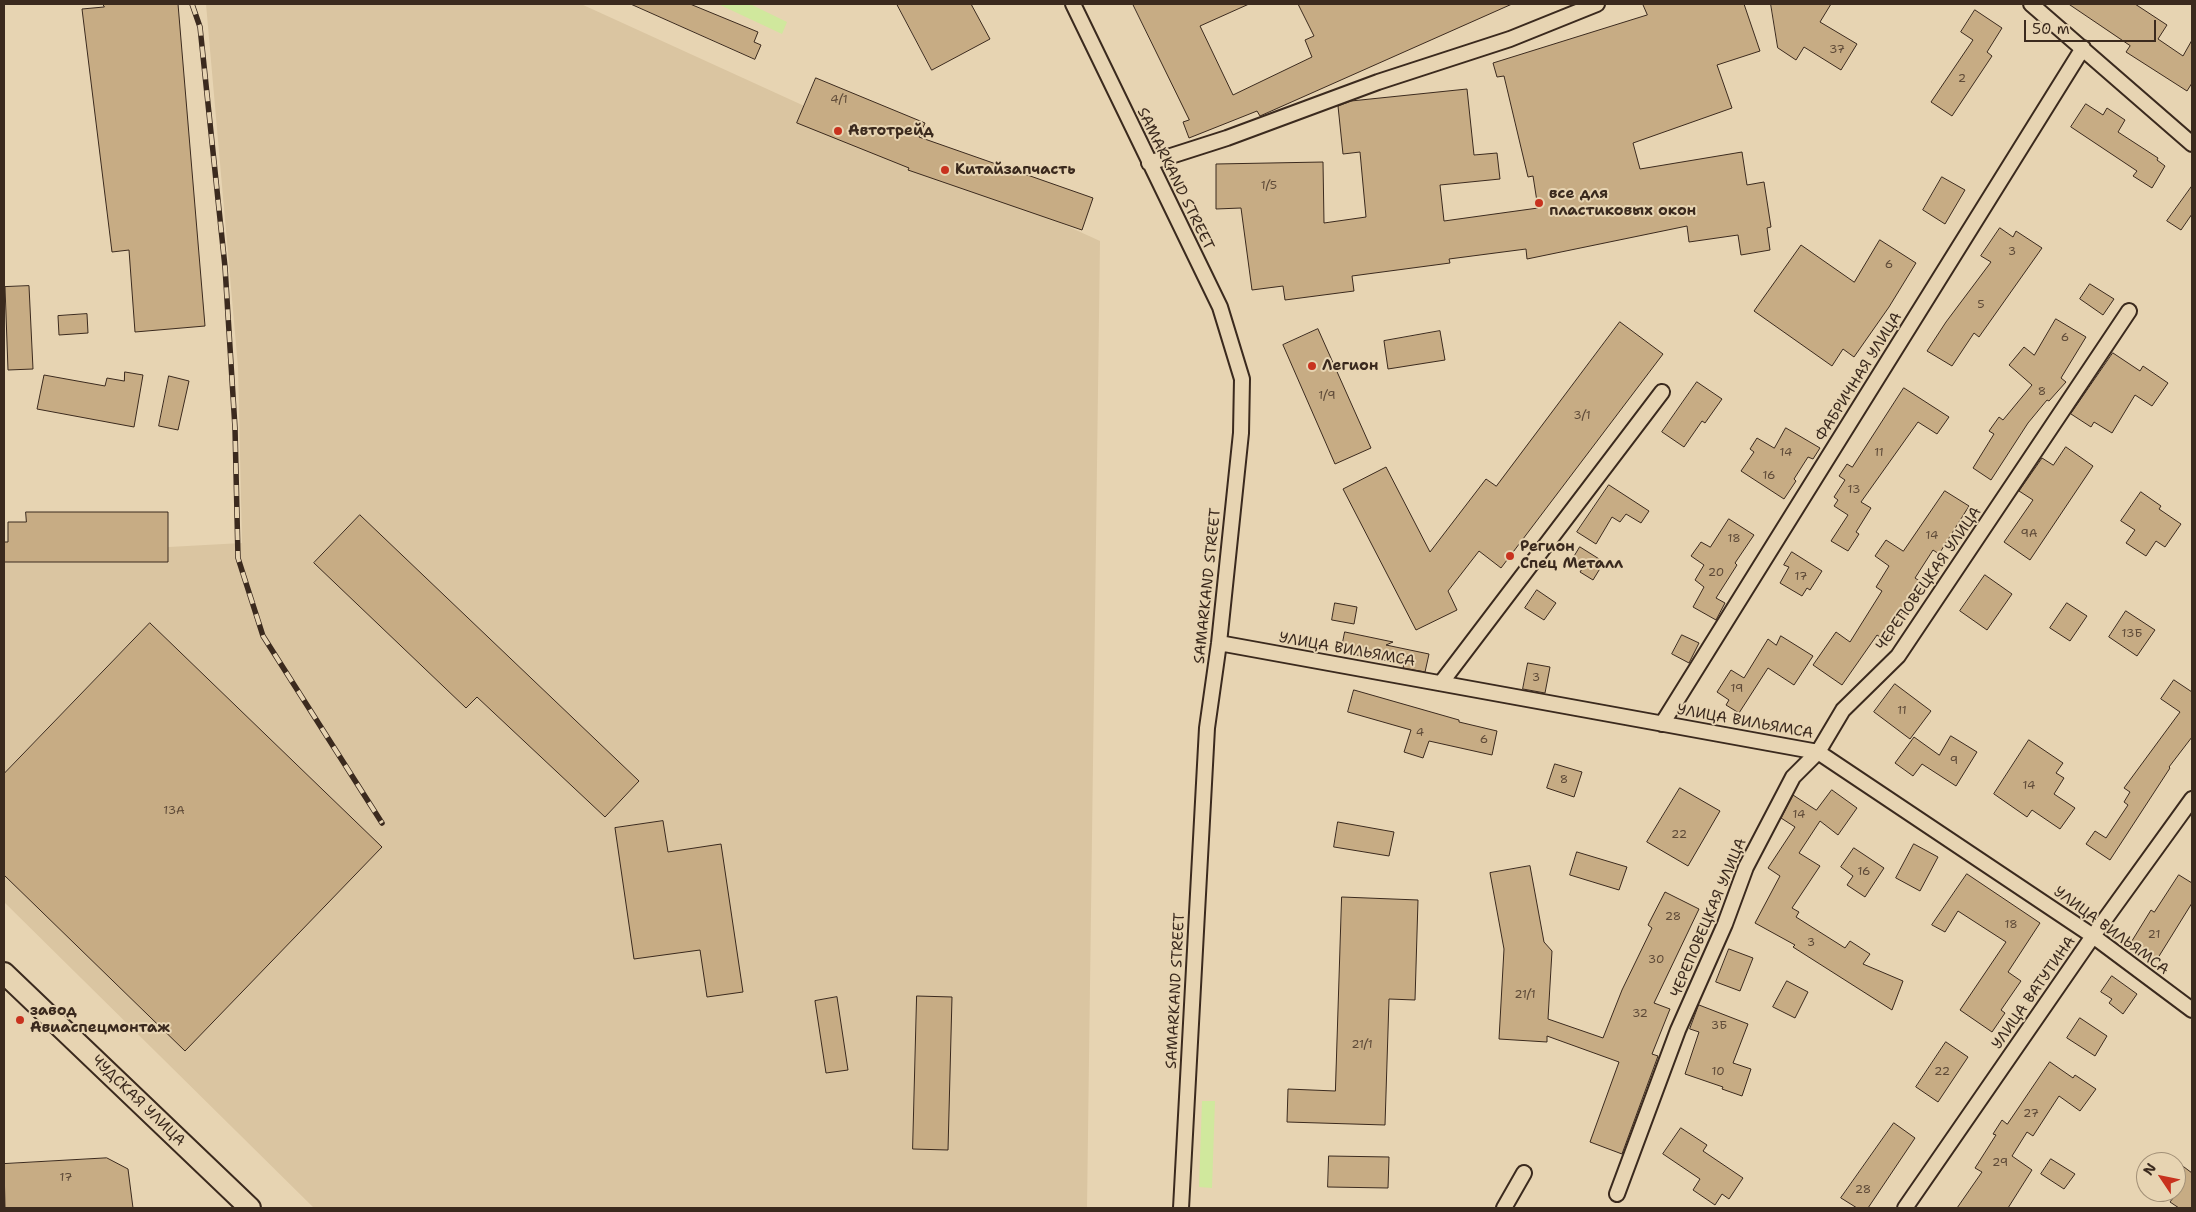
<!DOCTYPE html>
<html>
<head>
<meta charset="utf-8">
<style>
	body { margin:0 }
	#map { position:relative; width:2196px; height:1212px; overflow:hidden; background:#e7d4b2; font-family:"Shantell Sans",sans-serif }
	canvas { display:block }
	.frame { position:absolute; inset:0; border:5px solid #3b2a1e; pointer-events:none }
	.north { position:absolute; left:2136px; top:1152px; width:50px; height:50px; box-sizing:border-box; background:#e7d4b2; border:1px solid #a29077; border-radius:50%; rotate:304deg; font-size:14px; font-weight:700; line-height:20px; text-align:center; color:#3b2a1e }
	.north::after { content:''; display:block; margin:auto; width:18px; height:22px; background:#c8321e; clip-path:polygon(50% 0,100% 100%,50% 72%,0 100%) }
	.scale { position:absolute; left:2024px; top:20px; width:132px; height:22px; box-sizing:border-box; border:2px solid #3b2a1e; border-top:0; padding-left:6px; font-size:15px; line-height:18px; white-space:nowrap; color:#3b2a1e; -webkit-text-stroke:4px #e7d4b2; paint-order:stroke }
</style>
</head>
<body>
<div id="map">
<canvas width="2196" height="1212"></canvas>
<div class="frame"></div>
<div class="north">N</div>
<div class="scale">50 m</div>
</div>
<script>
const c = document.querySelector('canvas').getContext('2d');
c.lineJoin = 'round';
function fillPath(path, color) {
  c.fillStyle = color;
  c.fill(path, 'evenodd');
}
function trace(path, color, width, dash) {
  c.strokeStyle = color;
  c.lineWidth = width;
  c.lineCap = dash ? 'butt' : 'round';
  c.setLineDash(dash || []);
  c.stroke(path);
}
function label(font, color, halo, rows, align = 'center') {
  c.font = font + ' "Shantell Sans",sans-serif';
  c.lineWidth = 4;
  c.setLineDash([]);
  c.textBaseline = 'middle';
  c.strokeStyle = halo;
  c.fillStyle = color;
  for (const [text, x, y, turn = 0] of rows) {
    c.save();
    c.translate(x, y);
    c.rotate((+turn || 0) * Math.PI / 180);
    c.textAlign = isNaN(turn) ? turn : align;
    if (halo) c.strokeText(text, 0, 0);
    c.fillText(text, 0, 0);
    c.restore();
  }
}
fillPath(new Path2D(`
	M206 4H581L1100 241 1087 1208H314L4 902V556L242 543 238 367Z`), '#dac5a1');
fillPath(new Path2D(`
	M718 4H750L787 22 782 34Z
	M1202 1101H1215L1212 1188 1199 1187Z`), '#d0e89d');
const building = new Path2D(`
	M103 4H178L205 326 135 332 129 250 112 252 82 9 104 7Z
	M631 4H690L758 32 754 42 761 45 755 59Z
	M897 4H971L990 39 932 70Z
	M1133 4H1249L1200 26 1233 95 1312 57 1305 40 1314 36 1298 4H1512L1260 116 1257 111 1189 138 1183 122 1189 120Z
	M1643 4H1744L1760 51 1717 65 1732 108 1633 143 1640 169 1742 152 1747 185 1764 182 1771 227 1767 228 1770 250 1741 255 1738 235 1689 242 1687 226 1527 259 1526 249 1449 259 1450 263 1352 276 1354 291 1285 300 1283 286 1252 290 1241 208 1216 209V164L1323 162 1324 223 1366 217 1360 152 1343 154 1338 106 1351 101 1467 89 1474 155 1497 153 1500 179 1440 185 1444 221 1538 208 1533 176 1528 177 1504 76 1497 77 1493 63 1647 15Z
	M1771 4H1831L1820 22 1857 44 1841 70 1804 47 1796 60 1778 48Z
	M2069 4H2135L2167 25 2158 39 2183 56 2192 40V83L2187 91 2126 52 2130 46Z
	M1975 10 2002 28 1987 52 1992 56 1952 116 1931 102 1973 40 1961 32Z
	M816 78 925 123 919 137 1093 198 1082 230 908 170 909 168 797 123Z
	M2086 104 2103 115 2107 108 2125 120 2118 132 2158 158 2157 160 2165 166 2152 188 2133 176 2137 171 2071 127Z
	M1942 177 1965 190 1945 224 1923 210Z
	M2192 186V214L2181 230 2167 221Z
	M2000 228 2013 237 2016 231 2042 248 1979 337 1974 333 1952 366 1927 351 1946 322 1991 262 1981 256Z
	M1880 240 1916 263 1889 307 1854 357 1843 349 1832 366 1754 311 1801 245 1854 282Z
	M2090 284 2114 299 2103 315 2080 299Z
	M29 286 33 369 8 370 5 287Z
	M87 314 88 333 59 335 58 316Z
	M2056 319 2086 337 2061 378 2066 382 2049 401 2047 400 2028 423 1991 480 1973 468 1994 434 1989 431 1999 417 2003 420 2032 385 2009 365 2024 347 2034 355Z
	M1620 322 1663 354 1501 568 1479 551 1448 591 1457 610 1416 630 1343 489 1386 467 1430 552 1486 479 1496 486Z
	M1318 329 1371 448 1335 464 1283 345Z
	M1440 331 1445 360 1388 369 1384 341Z
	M2113 353 2140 371 2143 366 2168 383 2152 406 2135 395 2112 433 2094 422 2091 427 2071 414Z
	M125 372 143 375 134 427 37 409 44 375 105 386 107 378 124 381Z
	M169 376 189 381 178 430 159 426Z
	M1697 382 1722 399 1705 423 1702 421 1684 447 1662 432Z
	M1904 388 1949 417 1937 434 1918 422 1861 502 1871 508 1856 532 1859 534 1848 551 1831 541 1848 515 1834 506 1838 500 1834 497 1845 480 1839 476 1847 464 1852 467Z
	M1786 428 1820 448 1813 459 1808 457 1794 479 1796 481 1784 499 1741 471 1754 452 1750 449 1757 438 1774 448Z
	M2066 447 2093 466 2030 560 2004 542 2033 500 2019 491 2042 458 2053 465Z
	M1609 485 1649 511 1641 523 1626 514 1620 522 1612 517 1596 544 1577 532Z
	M1945 491 1969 506 1939 554 1933 550 1915 578 1921 582 1885 640 1877 635 1842 685 1813 665 1836 632 1850 642 1882 591 1876 587 1889 566 1875 556 1886 540 1903 551Z
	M2141 492 2161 506 2159 509 2181 524 2165 547 2156 541 2146 556 2126 543 2135 530 2121 521Z
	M26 512H168V562H4V542H8V522H26Z
	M360 515 639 781 605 817 477 697 466 708 314 563Z
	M1729 519 1754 535 1735 563 1737 565 1716 598 1725 603 1716 620 1693 607 1704 587 1695 580 1704 565 1691 556 1701 542 1710 547Z
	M1580 547 1604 562 1593 580 1580 572 1582 569 1571 562Z
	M1792 552 1822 571 1810 590 1807 588 1802 596 1780 583 1789 567 1784 565Z
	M1985 575 2012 594 1987 630 1960 611Z
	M1537 590 1556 603 1544 620 1525 608Z
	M1335 603 1357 607 1354 624 1332 620Z
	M2067 603 2087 616 2070 641 2050 628Z
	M2126 611 2155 630 2137 656 2109 637Z
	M150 623 382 847 185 1051 4 875V774Z
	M1345 632 1393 642 1386 645 1429 654 1425 672 1403 668 1404 664 1341 652Z
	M1682 635 1699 643 1689 663 1672 654Z
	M1781 636 1813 656 1794 685 1768 668 1739 713 1726 705 1729 700 1717 692 1731 670 1744 678 1768 639 1776 645Z
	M1528 663 1550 667 1545 693 1523 689Z
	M2174 680 2192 692V737L2169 767 2170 768 2110 860 2086 844 2095 831 2106 838 2128 805 2124 802 2130 792 2124 788 2180 712 2161 699Z
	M1895 684 1931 711 1910 739 1874 712Z
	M1354 690 1459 720V722L1497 731 1492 755 1429 741 1423 758 1404 752 1411 730 1348 712Z
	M1951 736 1977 752 1956 786 1922 764 1913 776 1895 763 1914 737 1939 755Z
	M2029 740 2063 763 2056 773 2064 778 2054 794 2075 808 2060 829 2032 810 2027 817 1994 794Z
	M1555 764 1582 772 1574 797 1547 788Z
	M1680 788 1720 811 1688 866 1647 842Z
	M1832 790 1857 808 1838 835 1820 821 1799 853 1820 866 1792 908 1799 912 1796 917 1845 948 1850 941 1870 954 1863 964 1903 981 1892 1010 1793 947 1795 945 1755 923 1780 876 1768 868 1795 827 1781 818 1793 795 1816 810Z
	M663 821 668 852 721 844 743 992 707 997 700 950 634 959 615 828Z
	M1338 822 1394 832 1389 856 1334 847Z
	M1914 844 1938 857 1920 891 1896 878Z
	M1854 848 1884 868 1865 897 1847 885 1853 876 1841 867Z
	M1577 852 1627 867 1619 890 1570 875Z
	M1530 866 1544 942 1552 951 1548 1019 1603 1038 1622 990 1652 928 1648 925 1665 892 1699 909 1654 1003 1670 1009 1652 1054 1658 1056 1622 1154 1590 1142 1619 1062 1547 1036V1042L1499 1039 1504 949 1490 873Z
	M1967 874 2040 923 2008 972 2021 981 2001 1010 2005 1013 1992 1032 1960 1010 2006 942 1958 911 1945 932 1932 925Z
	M2179 875 2192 883V903L2156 961 2130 944 2151 910 2154 912Z
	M1342 897 1418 900 1415 1000 1389 999 1385 1125 1287 1122 1288 1089 1335 1091Z
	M1729 949 1753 958 1740 991 1716 982Z
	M2112 976 2137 994 2123 1014 2109 1003 2112 999 2101 992Z
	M1787 981 1808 992 1795 1018 1773 1007Z
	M917 996 952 997 948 1150 913 1149Z
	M837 997 848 1070 826 1073 815 1001Z
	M1699 1005 1748 1024 1733 1063 1751 1069 1742 1096 1722 1089 1723 1087 1685 1074 1699 1032 1690 1029Z
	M2080 1018 2107 1036 2095 1056 2067 1038Z
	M1946 1042 1968 1057 1938 1102 1916 1087Z
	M2050 1062 2073 1078 2075 1075 2096 1089 2080 1111 2059 1096 2033 1136 2027 1132 2012 1156 2032 1170 2008 1208H1957L1982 1172 1975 1168 1996 1135 1993 1134 2002 1120 2007 1124Z
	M1894 1123 1915 1138 1868 1208H1857L1841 1198Z
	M1681 1128 1707 1145 1703 1151 1743 1178 1729 1199 1722 1194 1715 1205 1693 1190 1700 1179 1663 1154Z
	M1329 1156 1389 1157 1388 1188 1328 1187Z
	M107 1158 128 1169 133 1208H5L4 1164Z
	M2051 1159 2075 1174 2064 1189 2041 1174Z
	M2176 1161 2192 1173V1208H2179L2170 1202 2176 1194Z`);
fillPath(building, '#c7ac84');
trace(building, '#3b2a1e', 1);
const minor = new Path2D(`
	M1073 4 1220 307 1242 379 1241 433 1219 643 1207 728 1181 1208
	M2031 4 2192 144
	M1149 163 1227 138 1378 82 1510 39 1597 4
	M1219 643 1818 752 2093 936 2192 1010
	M1441 683 1662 392
	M1662 724 2083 48
	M1617 1194 1678 1030 1725 924 1746 867 1793 777 1818 752 1843 710 1898 656 2129 311
	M1504 1208 1524 1173
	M1905 1208 2093 936 2192 799`);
const secondary = new Path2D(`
	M4 973 250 1208`);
trace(minor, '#3b2a1e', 18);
trace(secondary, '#3b2a1e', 24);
trace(minor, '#e7d4b2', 14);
trace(secondary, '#e7d4b2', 20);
const rail = new Path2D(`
	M192 4 200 27 225 267 235 428 238 558 263 636 382 823`);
trace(rail, '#3b2a1e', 5.5);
trace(rail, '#e7d4b2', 4, [11]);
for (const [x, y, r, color] of [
	[838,131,5,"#c8321e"],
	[945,170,5,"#c8321e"],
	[1539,203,5,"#c8321e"],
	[1312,366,5,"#c8321e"],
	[1510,556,5,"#c8321e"],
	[20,1020,5,"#c8321e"]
]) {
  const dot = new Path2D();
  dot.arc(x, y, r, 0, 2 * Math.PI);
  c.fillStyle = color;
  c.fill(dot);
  trace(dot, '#e7d4b2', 2);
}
label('12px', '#5e4a38', null, [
	["37",1837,50],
	["2",1962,79],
	["4/1",839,100],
	["1/5",1269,186],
	["3",2012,252],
	["6",1889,265],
	["5",1981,305],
	["6",2065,338],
	["8",2042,392],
	["1/9",1327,396],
	["3/1",1582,416],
	["14",1786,453],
	["11",1879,453],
	["16",1769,476],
	["13",1854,490],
	["9А",2029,534],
	["14",1932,536],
	["18",1734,539],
	["20",1716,573],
	["17",1801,577],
	["13Б",2132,634],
	["3",1536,678],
	["19",1737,689],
	["11",1902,711],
	["4",1420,733],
	["6",1484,740],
	["9",1954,761],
	["8",1564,780],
	["14",2029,786],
	["13А",174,811],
	["14",1799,815],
	["22",1679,835],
	["16",1864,872],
	["28",1673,917],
	["18",2011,925],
	["21",2154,935],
	["3",1811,943],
	["30",1656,960],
	["21/1",1525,995],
	["32",1640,1014],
	["3Б",1719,1026],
	["21/1",1362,1045],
	["10",1718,1072],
	["22",1942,1072],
	["27",2031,1114],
	["29",2000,1163],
	["17",66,1178],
	["28",1863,1190]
]);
label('bold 15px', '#3b2a1e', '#e7d4b2', [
	["Автотрейд",848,131],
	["Китайзапчасть",955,170],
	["все для",1549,194],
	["пластиковых окон",1549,211],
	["Легион",1322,366],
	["Регион",1520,547],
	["Спец Металл",1520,564],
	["завод",30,1011],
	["Авиаспецмонтаж",30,1028]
], 'left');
label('15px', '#3b2a1e', '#e7d4b2', [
	["SAMARKAND STREET",1175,179,64],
	["ФАБРИЧНАЯ УЛИЦА",1859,377,-58],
	["ЧЕРЕПОВЕЦКАЯ УЛИЦА",1929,579,-55],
	["SAMARKAND STREET",1208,586,-84],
	["УЛИЦА ВИЛЬЯМСА",1347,650,10],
	["УЛИЦА ВИЛЬЯМСА",1745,722,10],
	["ЧЕРЕПОВЕЦКАЯ УЛИЦА",1709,918,-67],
	["УЛИЦА ВИЛЬЯМСА",2111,931,36],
	["SAMARKAND STREET",1176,991,-87],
	["УЛИЦА ВАТУТИНА",2034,993,-55],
	["ЧУДСКАЯ УЛИЦА",138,1101,44]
]);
</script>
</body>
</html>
